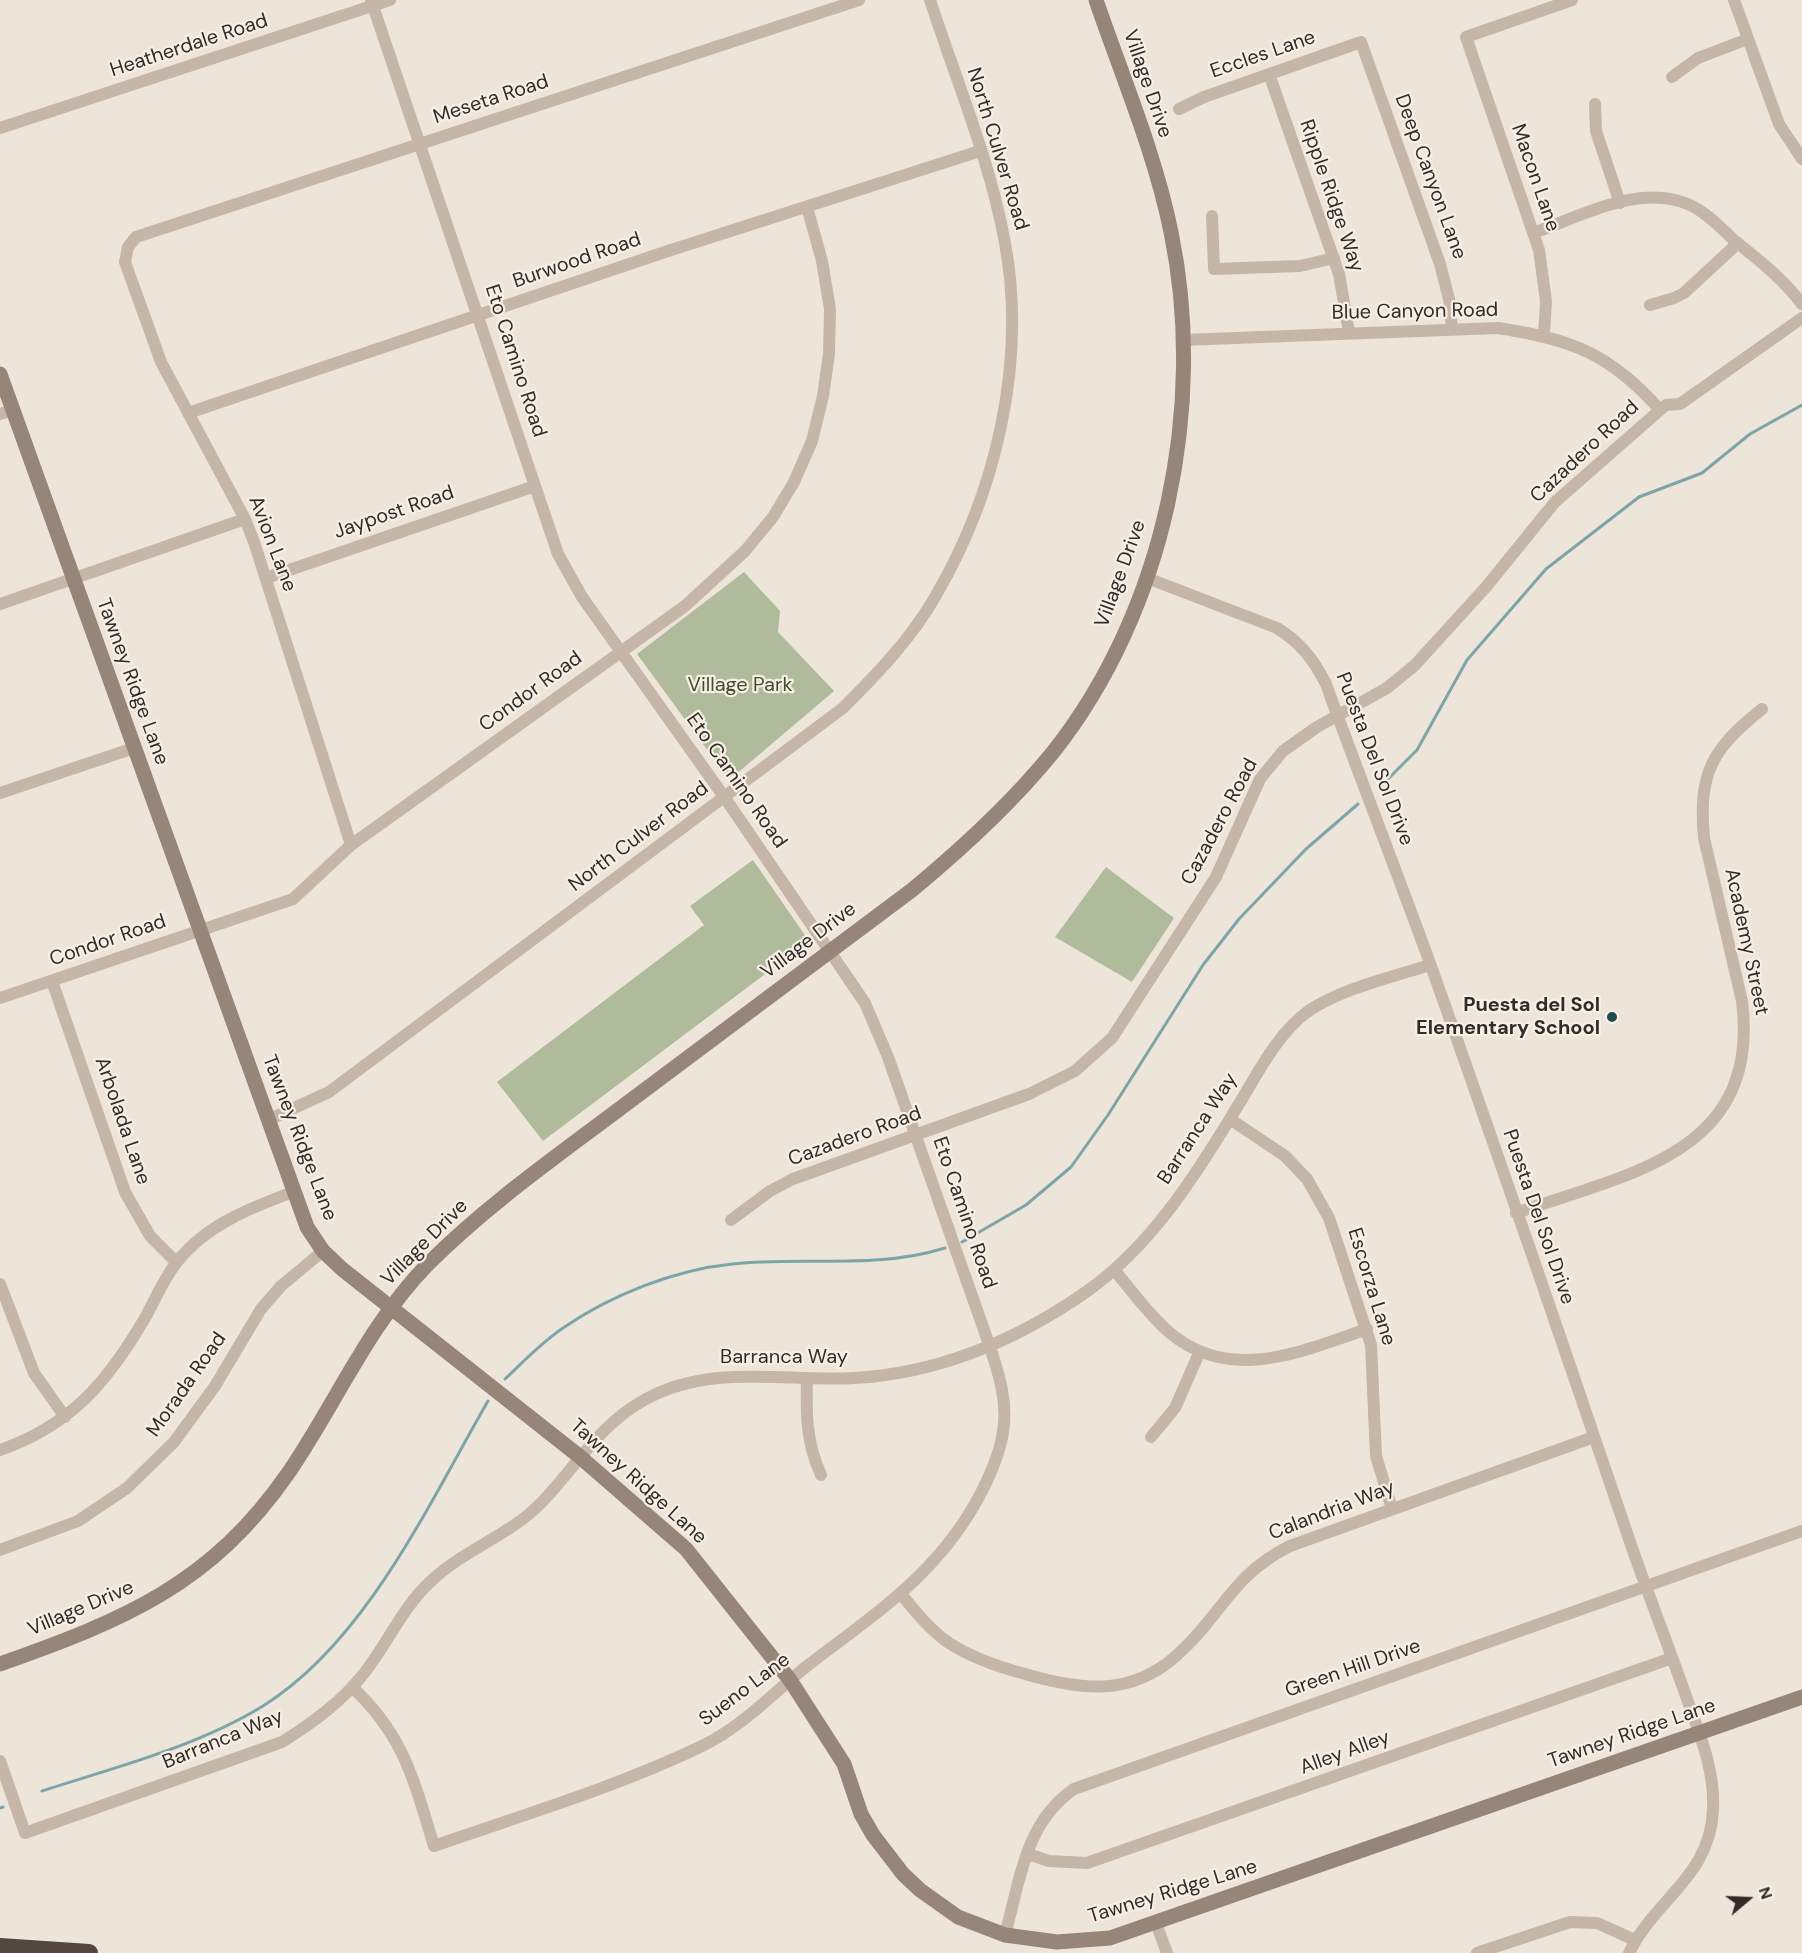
<!DOCTYPE html>
<html>
<head>
<meta charset="utf-8">
<style>
	body { margin:0 }
	#map { position:relative; width:1802px; height:1953px; overflow:hidden; background:#eee5da; font-family:"DM Sans",sans-serif }
	canvas { display:block }
	.north { position:absolute; left:1718px; top:1869px; width:60px; height:60px; -webkit-text-stroke:4px #f7efe6; paint-order:stroke; rotate:71deg; font-size:16px; font-weight:700; line-height:24px; text-align:center; color:#322b27 }
	.north::after { content:''; display:block; margin:auto; width:21px; height:27px; background:#322b27; clip-path:polygon(50% 0,100% 100%,50% 72%,0 100%) }
</style>
</head>
<body>
<div id="map">
<canvas width="1802" height="1953"></canvas>
<div class="north">N</div>
</div>
<script>
const c = document.querySelector('canvas').getContext('2d');
c.lineJoin = 'round';
function fillPath(path, color) {
  c.fillStyle = color;
  c.fill(path, 'evenodd');
}
function trace(path, color, width, dash) {
  c.strokeStyle = color;
  c.lineWidth = width;
  c.lineCap = dash ? 'butt' : 'round';
  c.setLineDash(dash || []);
  c.stroke(path);
}
function label(font, color, halo, rows, align = 'center') {
  c.font = font + ' "DM Sans",sans-serif';
  c.lineWidth = 4.5;
  c.setLineDash([]);
  c.textBaseline = 'middle';
  c.strokeStyle = halo;
  c.fillStyle = color;
  for (const [text, x, y, turn = 0] of rows) {
    c.save();
    c.translate(x, y);
    c.rotate((+turn || 0) * Math.PI / 180);
    c.textAlign = isNaN(turn) ? turn : align;
    if (halo) c.strokeText(text, 0, 0);
    c.fillText(text, 0, 0);
    c.restore();
  }
}
fillPath(new Path2D(`
	M744 572 780 611 778 632 834 691 734 776 725 774 637 654Z
	M753 860 809 941 543 1141 497 1082 704 925 690 906Z
	M1106 867 1174 918 1132 982 1055 937Z`), '#b0bb9c');
trace(new Path2D(`
	M1383 784 1417 750 1467 660 1546 569 1639 497 1702 473 1750 434 1802 405
	M962 1242 1026 1205 1071 1167 1108 1115 1203 965 1239 919 1306 849 1358 804
	M505 1379C523 1362 542 1342 563 1328 611 1295 674 1270 732 1264 804 1256 874 1270 945 1248
	M42 1791C116 1767 196 1747 263 1706 366 1642 429 1503 488 1401
	M0 1808 3 1807`), '#7da5a8', 3);
trace(new Path2D(`
	M1734 0 1779 124 1802 159
	M1269 74 1339 274 1349 332
	M1672 77 1698 58 1748 39
	M1595 104 1596 131 1620 203
	M1179 109 1204 97 1361 42 1440 264 1449 299 1452 328
	M0 128 390 0
	M1212 216 1214 269 1300 266 1334 258
	M1533 233C1580 217 1638 183 1688 204 1706 212 1721 228 1735 241 1759 260 1783 279 1802 304
	M1650 305 1674 298 1684 293 1738 243
	M1544 335 1546 301 1539 250 1466 37 1572 0
	M1183 340 1498 328C1570 339 1610 353 1660 410
	M188 413 668 251 980 151
	M0 414 13 410
	M266 578 535 486
	M1147 578 1277 628C1300 642 1314 660 1326 684 1360 778 1397 872 1431 966 1499 1157 1565 1350 1630 1542 1648 1594 1668 1645 1686 1696 1699 1733 1715 1769 1713 1809 1711 1876 1655 1899 1629 1953
	M0 604 245 519
	M0 793 134 748
	M351 845 254 542 245 519 161 362 125 262 128 247 136 237 859 0
	M52 981 125 1192 150 1236 176 1262
	M0 998 293 899 351 845 685 606 745 551 773 517 794 482 812 441 823 396 829 354 830 309 822 261 807 207
	M1230 1119 1285 1156 1307 1179 1329 1218 1371 1345 1376 1456 1392 1509
	M268 1120 329 1092 843 708C877 674 911 639 935 597 996 493 1027 362 1005 243 990 160 956 80 930 0
	M1516 1213C1629 1173 1761 1154 1742 1001L1704 838C1698 773 1712 749 1762 709
	M731 1220 770 1191 793 1179 1029 1094 1075 1071 1112 1038 1216 877 1260 779 1283 751 1317 727 1387 688 1415 665 1486 587 1555 502 1660 410 1666 405 1680 404 1802 318
	M1115 1271C1132 1291 1149 1315 1170 1333 1231 1384 1302 1351 1367 1329
	M0 1284 34 1373 65 1417
	M807 1378C806 1413 806 1442 821 1475
	M1151 1437 1175 1408 1200 1351
	M0 1450C72 1425 108 1381 145 1318 155 1300 164 1278 177 1262 206 1225 250 1208 293 1192
	M0 1550 78 1521 127 1488 174 1442 215 1386 261 1309 281 1286 323 1251
	M901 1594C916 1612 930 1630 949 1643 972 1658 999 1667 1025 1674 1080 1690 1130 1697 1176 1656 1221 1617 1231 1575 1290 1546L1594 1437
	M352 1687C404 1735 414 1781 434 1846 523 1815 617 1787 702 1746 742 1727 773 1693 807 1666 877 1612 940 1573 982 1491 991 1473 1000 1452 1003 1432 1008 1403 999 1374 990 1347L888 1057 865 1003 725 798 582 597 558 554 371 0
	M0 1761 25 1833 282 1742C311 1724 340 1703 361 1677 386 1647 401 1609 430 1582 464 1549 510 1536 543 1501 577 1465 601 1423 646 1399 713 1363 783 1382 855 1378 939 1373 1017 1340 1086 1292 1150 1247 1194 1178 1234 1112 1255 1079 1275 1036 1307 1012 1340 989 1392 977 1430 965
	M1028 1854 1049 1861 1087 1863 1672 1658
	M1156 1923 1167 1953
	M1005 1935C1020 1881 1025 1822 1074 1789L1802 1531
	M1477 1953 1570 1922 1597 1923 1635 1940`), '#c5b6a8', 12);
trace(new Path2D(`
	M0 374 307 1227 323 1251 342 1269 579 1456 686 1549 790 1680 844 1764 861 1814 873 1835 903 1874 920 1890 958 1917 1005 1935 1057 1942 1110 1938 1802 1697
	M0 1664C124 1620 211 1585 289 1472 336 1403 369 1324 428 1264 486 1206 553 1159 618 1110 716 1036 814 963 912 890 964 847 1012 803 1054 751 1165 610 1207 406 1171 232 1155 153 1122 76 1096 0`), '#98857a', 15);
trace(new Path2D(`
	M0 1947 89 1953`), '#52463f', 18);
for (const [x, y, r, color] of [
	[1612,1017,6,"#224b4f"]
]) {
  const dot = new Path2D();
  dot.arc(x, y, r, 0, 2 * Math.PI);
  c.fillStyle = color;
  c.fill(dot);
  trace(dot, '#f7efe6', 2);
}
label('20px', '#322b27', '#f7efe6', [
	["Heatherdale Road",189,46,-18],
	["Eccles Lane",1263,55,-19],
	["Village Drive",1147,84,71],
	["Meseta Road",491,100,-18],
	["North Culver Road",997,149,73],
	["Deep Canyon Lane",1430,177,70],
	["Macon Lane",1535,178,71],
	["Ripple Ridge Way",1331,196,71],
	["Burwood Road",577,261,-19],
	["Blue Canyon Road",1415,312,-1],
	["Eto Camino Road",515,361,72],
	["Cazadero Road",1585,452,-43],
	["Jaypost Road",394,513,-19],
	["Avion Lane",272,544,69],
	["Village Drive",1121,574,-70],
	["Tawney Ridge Lane",132,682,70],
	["Condor Road",531,692,-36],
	["Puesta Del Sol Drive",1374,759,69],
	["Eto Camino Road",736,781,55],
	["Cazadero Road",1220,822,-62],
	["North Culver Road",639,837,-37],
	["Condor Road",108,941,-19],
	["Village Drive",809,941,-37],
	["Academy Street",1746,942,78],
	["Arbolada Lane",122,1121,71],
	["Barranca Way",1198,1129,-57],
	["Cazadero Road",855,1137,-20],
	["Tawney Ridge Lane",299,1138,69],
	["Eto Camino Road",964,1213,71],
	["Puesta Del Sol Drive",1538,1217,71],
	["Village Drive",425,1243,-45],
	["Escorza Lane",1371,1287,73],
	["Barranca Way",784,1358],
	["Morada Road",187,1385,-55],
	["Tawney Ridge Lane",638,1482,42],
	["Calandria Way",1332,1511,-21],
	["Village Drive",81,1609,-23],
	["Green Hill Drive",1353,1669,-19],
	["Sueno Lane",745,1690,-37],
	["Tawney Ridge Lane",1632,1734,-19],
	["Barranca Way",223,1740,-22],
	["Alley Alley",1345,1753,-20],
	["Tawney Ridge Lane",1173,1892,-17]
]);
label('20px', '#414e2e', '#f7efe6', [
	["Village Park",740,686]
]);
label('bold 20px', '#322b27', '#f7efe6', [
	["Puesta del Sol",1600,1006],
	["Elementary School",1600,1029]
], 'right');
</script>
</body>
</html>
